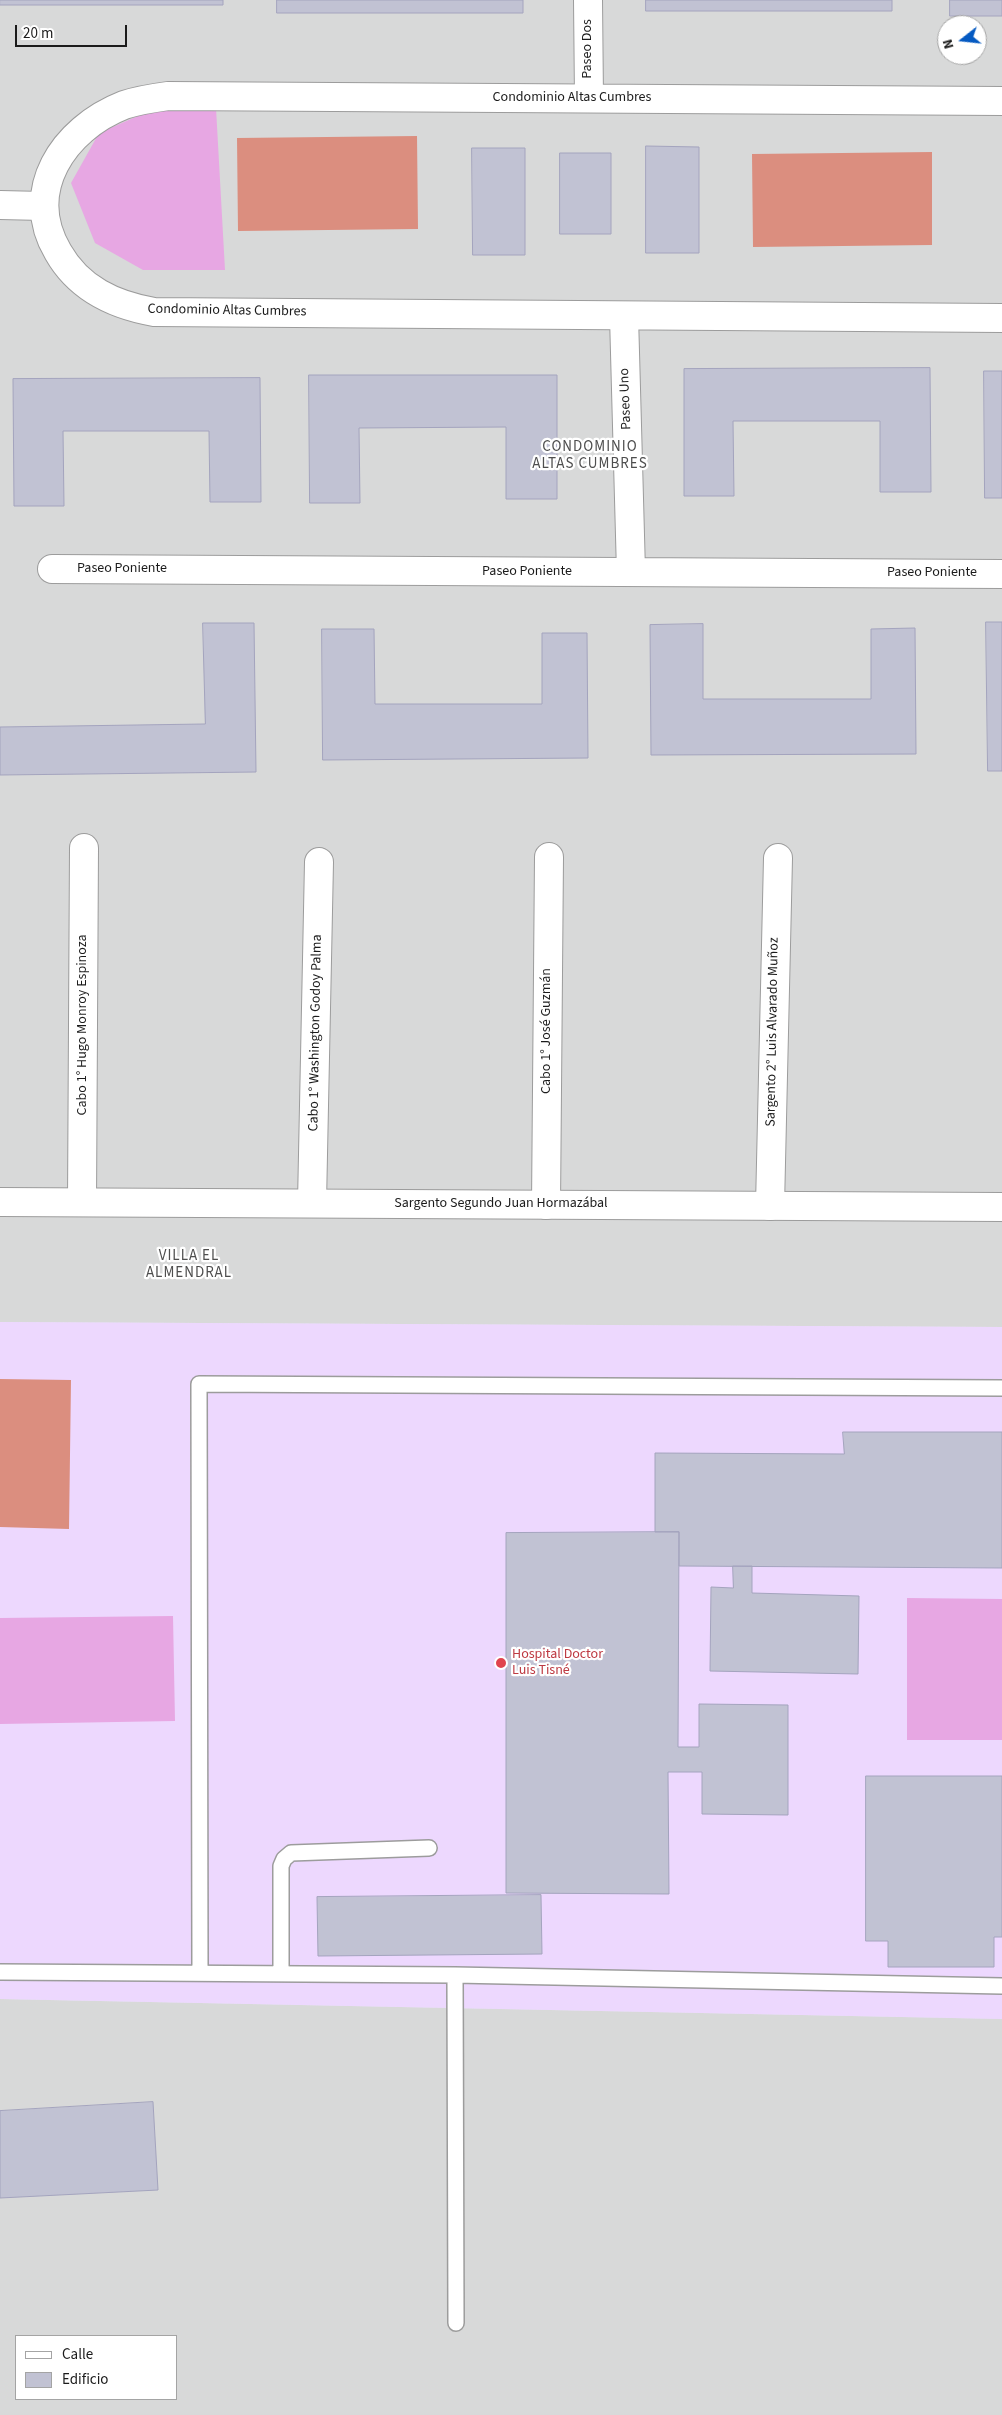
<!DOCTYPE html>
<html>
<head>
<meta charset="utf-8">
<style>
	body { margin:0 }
	#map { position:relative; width:1002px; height:2415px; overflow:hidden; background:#e3e1ed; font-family:"Source Sans 3",sans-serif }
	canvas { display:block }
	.legend { position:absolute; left:15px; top:2335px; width:162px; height:65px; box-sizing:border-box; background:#fff; border:1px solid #a4a4a4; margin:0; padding:6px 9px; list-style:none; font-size:15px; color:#1b1b1b }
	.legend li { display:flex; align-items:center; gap:10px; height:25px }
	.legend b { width:25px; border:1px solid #a4a4a4 }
	.north { position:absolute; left:937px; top:15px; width:50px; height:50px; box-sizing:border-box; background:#fff; border:1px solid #a4a4a4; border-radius:50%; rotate:254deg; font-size:14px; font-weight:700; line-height:20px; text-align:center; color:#1b1b1b }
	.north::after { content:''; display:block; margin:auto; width:18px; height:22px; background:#055ac2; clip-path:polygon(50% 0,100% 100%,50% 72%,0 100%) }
	.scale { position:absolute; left:15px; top:25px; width:112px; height:22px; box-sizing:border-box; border:2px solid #1b1b1b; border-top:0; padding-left:6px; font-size:15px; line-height:18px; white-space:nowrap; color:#1b1b1b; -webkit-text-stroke:4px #fff; paint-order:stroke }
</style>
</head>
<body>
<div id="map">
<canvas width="1002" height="2415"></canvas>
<ul class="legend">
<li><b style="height:6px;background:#fff"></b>Calle</li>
<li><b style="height:14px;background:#c1c2d3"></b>Edificio</li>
</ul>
<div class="north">N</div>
<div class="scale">20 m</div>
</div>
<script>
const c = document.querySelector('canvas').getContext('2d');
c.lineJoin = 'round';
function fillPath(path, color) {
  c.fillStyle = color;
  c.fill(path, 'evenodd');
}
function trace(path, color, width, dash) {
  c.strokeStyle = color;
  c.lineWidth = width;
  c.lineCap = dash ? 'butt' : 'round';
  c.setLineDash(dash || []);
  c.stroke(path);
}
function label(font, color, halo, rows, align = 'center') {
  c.font = font + ' "Source Sans 3",sans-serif';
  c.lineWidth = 4.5;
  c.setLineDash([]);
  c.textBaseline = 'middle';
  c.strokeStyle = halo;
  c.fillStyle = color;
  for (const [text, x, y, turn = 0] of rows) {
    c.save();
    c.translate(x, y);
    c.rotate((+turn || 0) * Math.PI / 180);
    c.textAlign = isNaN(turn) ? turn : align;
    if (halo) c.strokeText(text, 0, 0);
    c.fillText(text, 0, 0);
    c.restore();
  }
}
fillPath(new Path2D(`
	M0 0H1002V1327L0 1322ZM947 25H977V55H947Z
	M0 1999 1002 2019V2415H0ZM16 2336H176V2399H16Z`), '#d8d9d9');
fillPath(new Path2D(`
	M0 1322 1002 1327V2019L0 1999Z`), '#edd8fe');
fillPath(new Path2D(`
	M216 108 225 270H143L95 243 71 183 99 133 147 112Z
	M907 1598 1002 1599V1740H907Z
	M173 1616 175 1721 0 1724V1618Z`), '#e7a7e3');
fillPath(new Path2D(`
	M417 136 418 229 238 231 237 138Z
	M932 152V245L753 247 752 154Z
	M0 1379 71 1380 69 1529 0 1527Z`), '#db8e7f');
const building = new Path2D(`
	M0 0H223V5H0Z
	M277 0H523V13H277Z
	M646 0H892V11H646Z
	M950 0H1002V16H950Z
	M646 146 699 147V253H646Z
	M472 148H525V255H473Z
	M560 153H611V234H560Z
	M930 368 931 492H880V421H733L734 496H684V369Z
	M984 371H1002V498H985Z
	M309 375H557V499H506V427L359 428 360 503H310Z
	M260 378 261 502H210L209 431H63L64 506H14L13 379Z
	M986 622H1002V771H988Z
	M203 623H254L256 772 0 775V727L205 724Z
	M703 624V699H871V629L915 628 916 754 651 755 650 625Z
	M322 629H374L375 704H542V633H587L588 758 323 760Z
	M843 1432H1002V1568L679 1566V1532H655V1453L844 1454Z
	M679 1532 678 1747H699V1704L788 1705V1815L702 1814V1772H668L669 1894 506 1893V1533Z
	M733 1566H752V1593L859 1596 858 1674 710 1671 711 1587 733 1588Z
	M866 1776H1002V1937H994V1967H888V1941H866Z
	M541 1895 542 1954 318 1956 317 1897Z
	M153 2102 158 2190 0 2198V2111Z`);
fillPath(building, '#c1c2d3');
trace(building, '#a4a4be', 1);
const service = new Path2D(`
	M0 1972 455 1975 1002 1986
	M200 1972 199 1384 1002 1388
	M281 1973V1866L284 1859 291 1853 429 1848
	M455 1975 456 2323`);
const minor = new Path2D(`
	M588 0 589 98
	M1002 101 168 96C153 98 139 100 124 105 63 129 22 191 58 252 79 289 114 305 154 312L1002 318
	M0 205 43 206
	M624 316 631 572
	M52 569 1002 574
	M82 1202 84 848
	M312 1203 319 862
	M546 1205 549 857
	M770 1206 778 858`);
const tertiary = new Path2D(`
	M0 1202 1002 1207`);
trace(service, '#9c9c9c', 18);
trace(minor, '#9c9c9c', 30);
trace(tertiary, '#9c9c9c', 30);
trace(service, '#fff', 15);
trace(minor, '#fff', 28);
trace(tertiary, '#fff', 28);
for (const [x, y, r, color] of [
	[501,1663,6,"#e0444e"]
]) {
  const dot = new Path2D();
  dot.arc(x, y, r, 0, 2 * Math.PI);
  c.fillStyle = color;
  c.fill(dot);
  trace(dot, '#fff', 2);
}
label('14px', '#1b1b1b', '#fff', [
	["Paseo Dos",588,49,-90],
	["Condominio Altas Cumbres",572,98],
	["Condominio Altas Cumbres",227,311,1],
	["Paseo Uno",626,399,-92],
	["Paseo Poniente",122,569],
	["Paseo Poniente",527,572],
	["Paseo Poniente",932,573],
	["Cabo 1° Hugo Monroy Espinoza",83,1025,-90],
	["Cabo 1° José Guzmán",547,1031,-90],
	["Sargento 2° Luis Alvarado Muñoz",773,1032,-89],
	["Cabo 1° Washington Godoy Palma",316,1033,-89],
	["Sargento Segundo Juan Hormazábal",501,1204]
]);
label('14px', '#be3a42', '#fff', [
	["Hospital Doctor",512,1655],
	["Luis Tisné",512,1671]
], 'left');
c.letterSpacing = '1px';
label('15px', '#4e4e4e', '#fff', [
	["CONDOMINIO",590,448],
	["ALTAS CUMBRES",590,465],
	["VILLA EL",189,1257],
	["ALMENDRAL",189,1274]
]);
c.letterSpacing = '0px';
</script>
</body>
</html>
